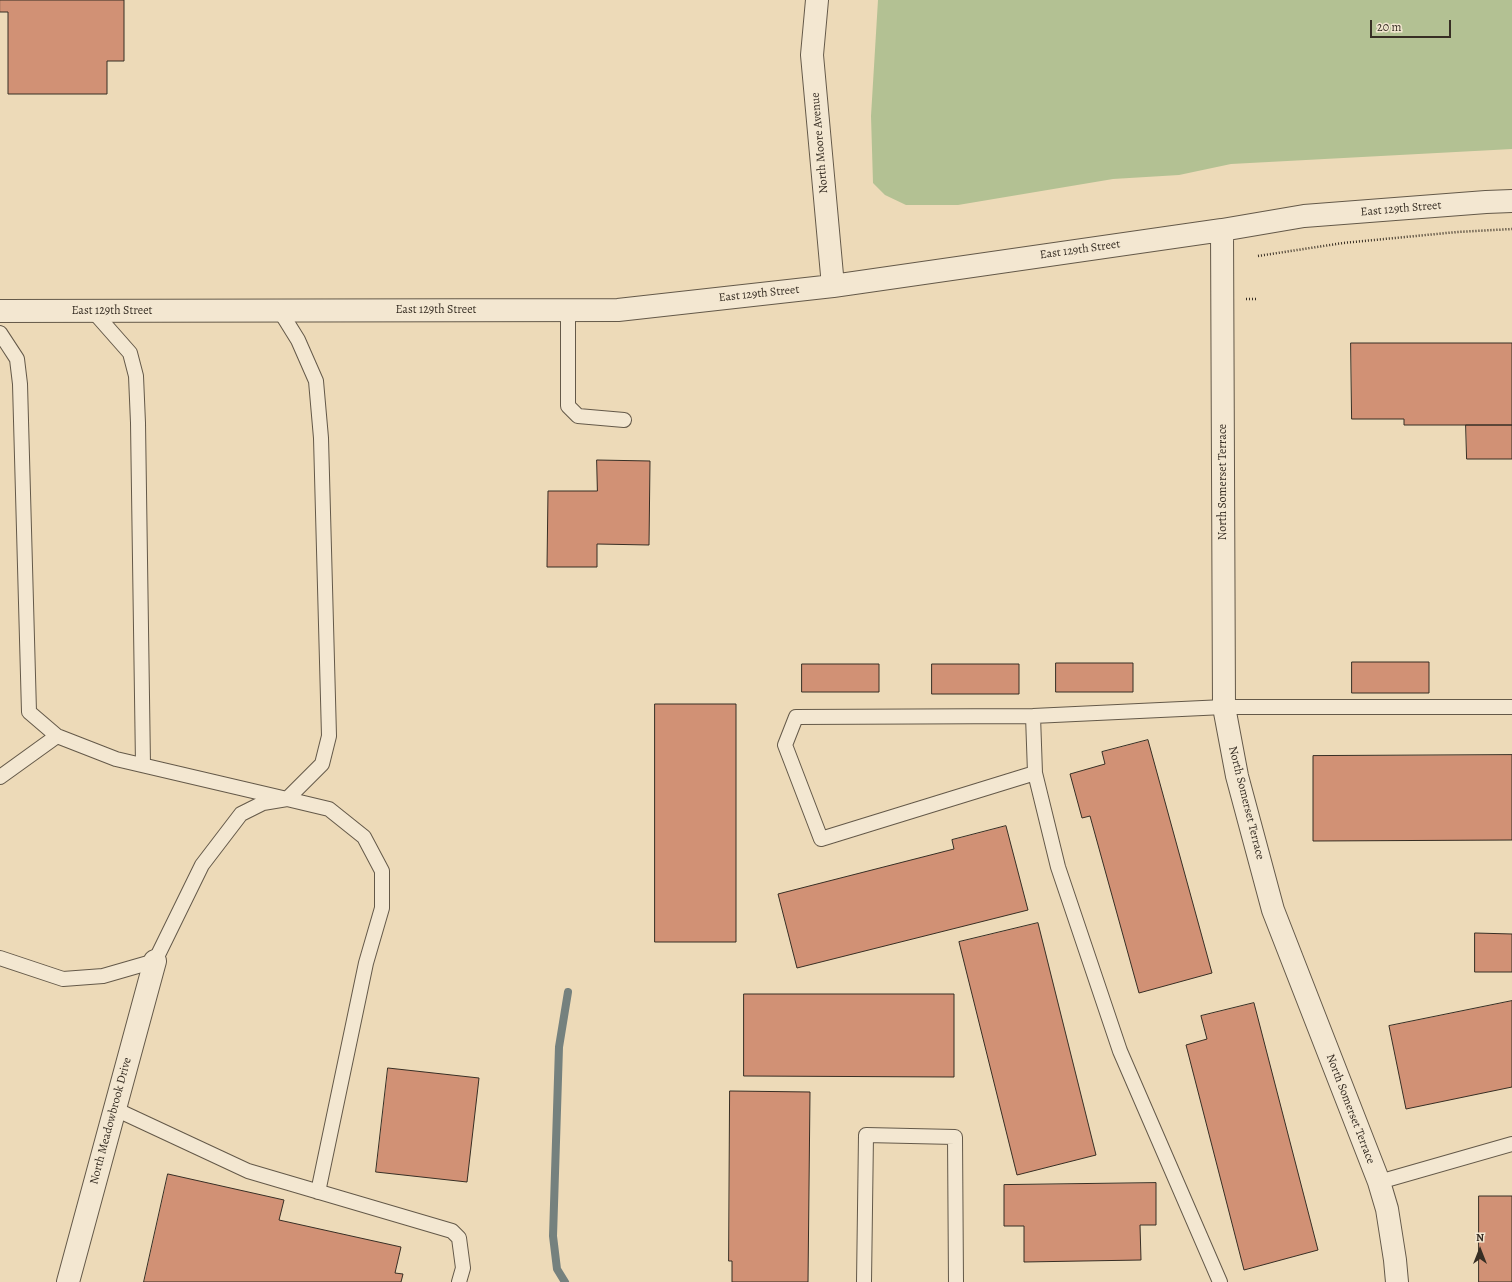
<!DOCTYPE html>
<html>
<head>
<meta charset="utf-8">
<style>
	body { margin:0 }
	#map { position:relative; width:1512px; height:1282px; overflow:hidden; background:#eddab8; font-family:Alegreya,serif }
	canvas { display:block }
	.north { position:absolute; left:1460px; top:1230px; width:40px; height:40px; -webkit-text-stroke:3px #f3e7d1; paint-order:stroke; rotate:0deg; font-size:11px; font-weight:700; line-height:16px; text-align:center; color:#372e24 }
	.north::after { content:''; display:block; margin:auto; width:14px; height:18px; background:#372e24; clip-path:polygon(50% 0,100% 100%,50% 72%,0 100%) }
	.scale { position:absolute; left:1370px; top:20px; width:81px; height:18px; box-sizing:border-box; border:2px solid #372e24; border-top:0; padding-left:5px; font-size:12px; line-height:14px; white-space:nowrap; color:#372e24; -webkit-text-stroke:3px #f3e7d1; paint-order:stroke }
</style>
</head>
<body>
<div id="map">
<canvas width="1512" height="1282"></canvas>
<div class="north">N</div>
<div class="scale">20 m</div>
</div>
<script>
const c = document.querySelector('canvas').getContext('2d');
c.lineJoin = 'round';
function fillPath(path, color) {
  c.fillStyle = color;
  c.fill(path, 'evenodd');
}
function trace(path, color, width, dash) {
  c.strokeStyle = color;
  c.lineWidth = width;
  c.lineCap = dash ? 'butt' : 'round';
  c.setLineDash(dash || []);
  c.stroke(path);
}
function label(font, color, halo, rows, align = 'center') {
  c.font = font + ' Alegreya,serif';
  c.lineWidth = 3.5;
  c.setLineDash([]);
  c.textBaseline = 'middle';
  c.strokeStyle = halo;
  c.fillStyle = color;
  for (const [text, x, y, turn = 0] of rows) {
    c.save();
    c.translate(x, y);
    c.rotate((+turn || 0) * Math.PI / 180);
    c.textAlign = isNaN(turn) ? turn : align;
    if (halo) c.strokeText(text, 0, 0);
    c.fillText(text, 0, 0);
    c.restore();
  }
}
fillPath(new Path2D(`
	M878 0H1512V149L1231 164 1179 175 1113 179 958 205H906L885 195 873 183 871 116Z`), '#b3c193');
trace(new Path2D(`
	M565 1282 557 1269 553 1236 559 1047 568 992`), '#75817e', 8);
const building = new Path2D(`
	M0 0H124V61H107V94H8V12H0Z
	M1351 343H1512V425H1404V419H1352Z
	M1466 425H1512V459H1467Z
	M597 460 650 461 649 545 597 544V567H547L548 491H597Z
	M1352 662H1429V693H1352Z
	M1056 663H1133V692H1056Z
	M802 664H879V692H802Z
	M932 664H1019V694H932Z
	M655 704H736V942H655Z
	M1148 740 1212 973 1139 993 1090 816 1082 818 1070 774 1105 764 1102 752Z
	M1512 755V840L1313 841V756Z
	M1006 826 1028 910 797 968 778 894 954 849 952 840Z
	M1038 923 1096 1155 1017 1175 959 942Z
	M1475 933 1512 934V972H1475Z
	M744 994H954V1077L744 1076Z
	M1512 1001V1087L1406 1109 1389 1026Z
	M1254 1003 1318 1250 1244 1270 1186 1045 1207 1039 1201 1016Z
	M388 1068 479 1078 467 1182 376 1172Z
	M730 1091 810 1092 808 1282H732V1261H729Z
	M168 1174 284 1200 279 1220 401 1247 395 1273 403 1274 401 1282H144Z
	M1156 1183V1225H1140L1141 1260 1024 1262V1226H1004V1185Z
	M1479 1196H1512V1282H1479Z`);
fillPath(building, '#d19175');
trace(building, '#372e24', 1);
const lane = new Path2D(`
	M568 310V406L578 416 624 420
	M93 311 130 353 136 376 138 423 143 765
	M0 333 17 359 20 384 29 712 57 736 116 759 287 799 322 764 329 736 321 438 316 381 298 340 280 311
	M1033 716 1035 773 1058 867 1120 1051 1220 1282
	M1035 773 821 839 785 745 796 717 1033 716 1224 707H1512
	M0 777 57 736
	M0 958 63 979 103 976 155 961 202 865 241 814 263 803 287 799 329 809 364 837 382 871V908L366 963 318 1192
	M115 1109 248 1171 452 1231 459 1238 463 1268 459 1282
	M1379 1182 1512 1144
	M864 1282 866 1135 955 1137 956 1282`);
const street = new Path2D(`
	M817 0 812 55 833 286
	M1222 230 1224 707 1237 776 1273 910 1379 1182 1387 1209 1395 1260 1397 1282
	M0 311 618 310 833 286 1222 230 1304 216 1486 202 1512 201
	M68 1282 155 961`);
trace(lane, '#645949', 16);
trace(street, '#645949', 24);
trace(new Path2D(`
	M1258 256 1343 243 1457 232 1512 229
	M1246 299H1258`), '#372e24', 2.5, [1, 2]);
trace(lane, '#f3e7d1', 14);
trace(street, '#f3e7d1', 22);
label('12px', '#372e24', '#f3e7d1', [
	["North Moore Avenue",820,143,-95],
	["East 129th Street",1401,209,-5],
	["East 129th Street",1080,250,-8],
	["East 129th Street",759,294,-6],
	["East 129th Street",436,310],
	["East 129th Street",112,311],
	["North Somerset Terrace",1223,482,-90],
	["North Somerset Terrace",1246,803,76],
	["North Somerset Terrace",1350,1109,69],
	["North Meadowbrook Drive",111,1121,-75]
]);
</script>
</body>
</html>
